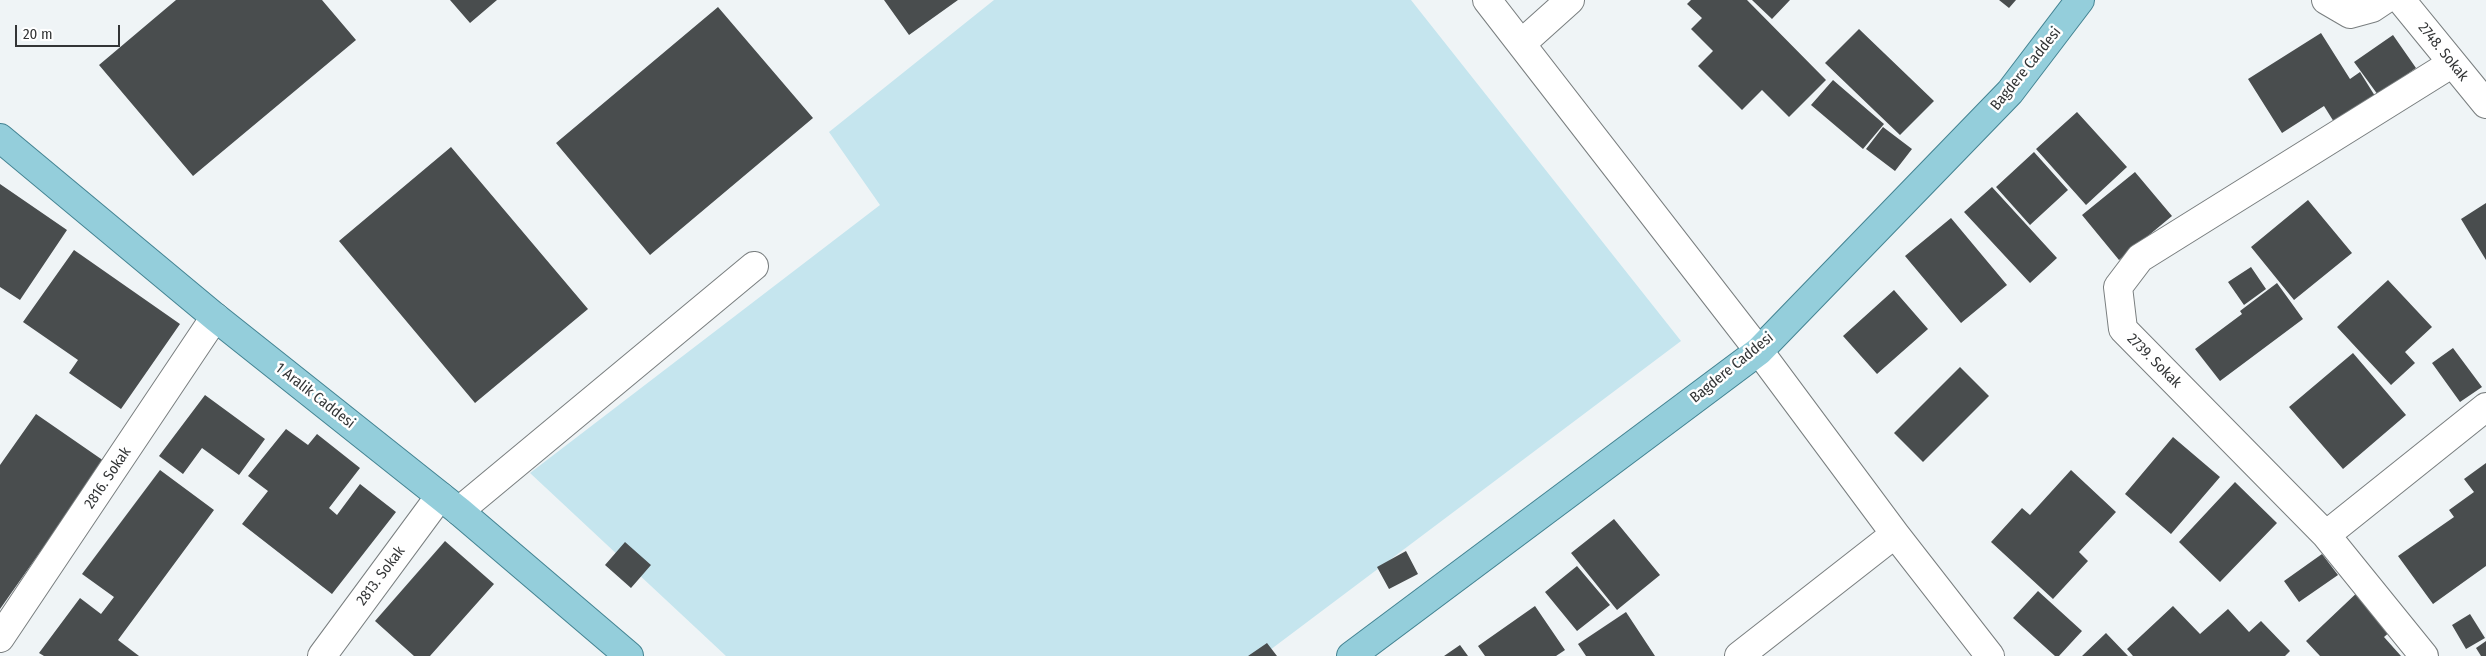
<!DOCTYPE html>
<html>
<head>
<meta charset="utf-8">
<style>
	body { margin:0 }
	#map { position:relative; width:2486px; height:656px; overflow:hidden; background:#eff4f6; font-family:"Fira Sans Condensed",sans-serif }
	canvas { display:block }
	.scale { position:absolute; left:15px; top:25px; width:105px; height:22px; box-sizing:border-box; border:2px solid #333536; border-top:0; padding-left:6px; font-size:15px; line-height:18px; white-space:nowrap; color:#333536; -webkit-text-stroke:4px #fff; paint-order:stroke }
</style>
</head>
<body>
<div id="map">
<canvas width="2486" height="656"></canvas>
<div class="scale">20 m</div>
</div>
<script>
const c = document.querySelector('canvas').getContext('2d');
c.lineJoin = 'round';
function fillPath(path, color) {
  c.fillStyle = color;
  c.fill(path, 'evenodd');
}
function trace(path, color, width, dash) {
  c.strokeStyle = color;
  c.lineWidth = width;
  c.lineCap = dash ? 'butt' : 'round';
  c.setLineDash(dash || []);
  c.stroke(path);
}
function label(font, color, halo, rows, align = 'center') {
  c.font = font + ' "Fira Sans Condensed",sans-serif';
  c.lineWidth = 5;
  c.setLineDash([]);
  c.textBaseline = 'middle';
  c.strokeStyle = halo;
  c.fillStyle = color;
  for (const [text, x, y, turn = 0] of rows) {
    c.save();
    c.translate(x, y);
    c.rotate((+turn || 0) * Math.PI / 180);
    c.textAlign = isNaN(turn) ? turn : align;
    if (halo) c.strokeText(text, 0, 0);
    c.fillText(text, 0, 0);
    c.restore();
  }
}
fillPath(new Path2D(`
	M994 0H1411L1681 341 1262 656H726L530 473 880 205 829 132Z`), '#c5e5ee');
fillPath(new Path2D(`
	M176 0H322L356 40 193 176 99 65Z
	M450 0H497L470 23Z
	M884 0H958L909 35Z
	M1691 0H1747L1826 80 1789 117 1762 90 1742 110 1698 66 1713 51 1691 29 1702 18 1687 4Z
	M1752 0H1790L1772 19Z
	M1999 0H2016L2009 8Z
	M718 7 813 118 650 255 556 143Z
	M1859 29 1934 101 1900 135 1825 63Z
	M2321 33 2350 79 2360 72 2375 96 2334 122 2324 106 2282 133 2248 79Z
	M2393 35 2416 68 2378 95 2354 62Z
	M1833 80 1884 124 1863 149 1811 105Z
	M2077 112 2127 167 2086 205 2036 149Z
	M1883 127 1912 149 1895 171 1866 149Z
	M451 147 588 309 475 403 339 241Z
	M2034 152 2068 190 2030 225 1996 187Z
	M2135 172 2172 216 2119 260 2082 215Z
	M0 184 67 230 20 300 0 287Z
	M1992 187 2057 258 2030 283 1964 212Z
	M2308 200 2352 253 2294 300 2251 247Z
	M2486 203V260L2461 219Z
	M1951 218 2007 285 1961 323 1905 256Z
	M74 250 180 324 121 409 69 373 78 360 23 322Z
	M2251 267 2266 289 2244 305 2228 282Z
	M2388 280 2432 327 2405 352 2415 363 2391 385 2337 327Z
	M2277 283 2303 319 2220 381 2195 349 2242 314 2240 311Z
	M1894 290 1928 329 1877 374 1843 336Z
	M2453 348 2482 387 2460 402 2432 363Z
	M2353 353 2406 415 2343 469 2289 407Z
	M1960 367 1989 396 1923 462 1894 433Z
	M205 395 265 439 239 475 202 448 183 474 159 456Z
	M36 414 104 461 0 609V465Z
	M286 429 308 445 317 434 360 468 329 508 337 515 360 484 396 512 332 594 242 524 268 491 248 476Z
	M2173 437 2220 477 2171 534 2125 494Z
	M2486 463V566L2433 604 2398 556 2454 517 2449 510 2474 492 2464 479Z
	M160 470 214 510 118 640 139 656H44L39 653 80 598 101 614 114 597 82 574Z
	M2071 470 2116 512 2079 552 2088 561 2053 599 1991 542 2022 508 2030 515Z
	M2235 482 2277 523 2220 582 2179 542Z
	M1614 519 1660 575 1617 610 1571 553Z
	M445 541 494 584 430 656H414L375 621Z
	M625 542 651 565 631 588 605 565Z
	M1406 551 1418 574 1389 589 1377 567Z
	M2322 554 2338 575 2299 602 2284 581Z
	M1577 566 1610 605 1577 631 1545 592Z
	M2362 588 2392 630 2384 637 2401 656H2320L2306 641Z
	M2038 591 2082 631 2059 656H2055L2013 618Z
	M1535 606 1565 650 1556 656H1485L1478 646Z
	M2173 606 2200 634 2228 609 2249 632 2261 621 2290 651 2285 656H2133L2127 649Z
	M1626 612 1655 656H1586L1578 644Z
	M2470 614 2485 638 2466 649 2452 625Z
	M2106 633 2128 656H2082Z
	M2486 641V656H2481L2476 648Z
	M1267 643 1277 656H1248Z
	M1460 645 1468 656H1444Z`), '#494d4e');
const minor = new Path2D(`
	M1487 0 1759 351 1895 534 1990 656
	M2326 0 2350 14 2372 8 2384 0
	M2401 0 2486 104
	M1521 44 1570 0
	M459 511 754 266
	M2326 535 2486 407
	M0 638 215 317
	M322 656 440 496
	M1739 656 1895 534
	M2424 656 2326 535 2123 329 2118 287 2140 258 2451 64`);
const major = new Path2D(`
	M0 138 215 317 459 511 629 656
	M1351 656 1759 351 2010 92 2080 0`);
trace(minor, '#797e7f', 30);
trace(major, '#438392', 30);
trace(minor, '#fff', 28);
trace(major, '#94cedb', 28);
label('15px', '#333536', '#fff', [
	["2748. Sokak",2443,52,51],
	["Bagdere Caddesi",2026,69,-51],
	["2739. Sokak",2154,361,45],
	["Bagdere Caddesi",1732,368,-39],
	["1 Aralik Caddesi",315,396,38],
	["2816. Sokak",108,478,-56],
	["2813. Sokak",381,576,-53]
]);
</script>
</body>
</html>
